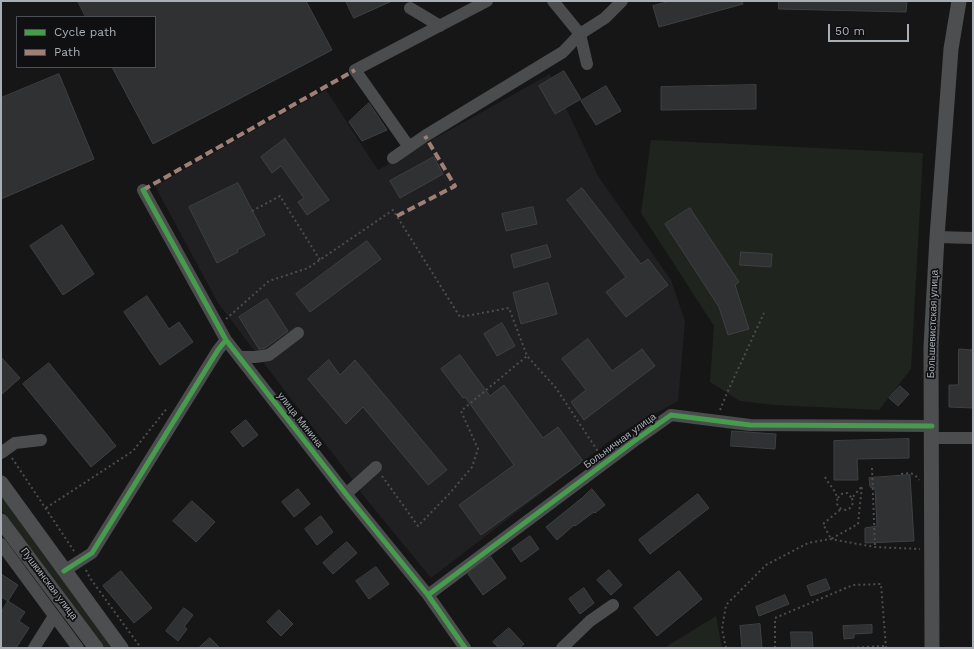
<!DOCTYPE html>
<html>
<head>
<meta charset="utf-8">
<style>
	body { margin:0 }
	#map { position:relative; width:974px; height:649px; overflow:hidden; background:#161616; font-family:"Work Sans",sans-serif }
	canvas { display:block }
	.frame { position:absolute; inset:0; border:2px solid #a8afb6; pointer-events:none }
	.legend { position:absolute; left:16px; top:16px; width:140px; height:52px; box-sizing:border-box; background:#101012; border:1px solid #4d5054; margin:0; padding:5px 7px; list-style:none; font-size:12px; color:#a8afb6 }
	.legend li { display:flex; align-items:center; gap:8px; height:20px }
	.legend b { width:20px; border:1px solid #4d5054 }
	.scale { position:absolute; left:828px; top:24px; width:81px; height:18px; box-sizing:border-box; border:2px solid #a8afb6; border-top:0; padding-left:5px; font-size:12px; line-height:14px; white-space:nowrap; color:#a8afb6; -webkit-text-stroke:3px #101012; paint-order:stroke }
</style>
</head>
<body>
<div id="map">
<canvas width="974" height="649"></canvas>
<div class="frame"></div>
<ul class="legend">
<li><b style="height:5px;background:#469c4c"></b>Cycle path</li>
<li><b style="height:5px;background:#9e8076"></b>Path</li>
</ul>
<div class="scale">50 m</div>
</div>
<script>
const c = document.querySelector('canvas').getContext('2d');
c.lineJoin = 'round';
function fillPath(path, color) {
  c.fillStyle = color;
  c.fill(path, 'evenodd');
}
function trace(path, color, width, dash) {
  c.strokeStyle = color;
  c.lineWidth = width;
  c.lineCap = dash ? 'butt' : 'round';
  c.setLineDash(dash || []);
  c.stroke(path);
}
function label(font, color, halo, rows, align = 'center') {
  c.font = font + ' "Work Sans",sans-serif';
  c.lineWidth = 3.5;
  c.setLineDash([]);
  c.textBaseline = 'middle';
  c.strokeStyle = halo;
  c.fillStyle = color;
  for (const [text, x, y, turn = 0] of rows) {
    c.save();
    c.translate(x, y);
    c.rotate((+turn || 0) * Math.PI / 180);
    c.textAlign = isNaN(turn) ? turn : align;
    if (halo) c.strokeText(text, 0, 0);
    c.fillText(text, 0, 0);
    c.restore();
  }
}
fillPath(new Path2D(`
	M550 74 598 176 671 280 685 321 678 401 619 434 431 578 362 494 356 484 218 303 155 186 326 90 378 170Z`), '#202022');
fillPath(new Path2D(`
	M651 140 923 153 911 369 879 410 774 405 740 401 710 382 714 326 641 213Z
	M1 493 114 648H103L1 510Z
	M716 616 722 648H664Z`), '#1f241e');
const building = new Path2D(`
	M78 1H306L332 50 153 144 112 67H155V17H86Z
	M346 1H392L354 18Z
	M671 1H742L743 4 659 27 653 6Z
	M779 1H907L906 12 779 9Z
	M564 71 581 99 555 114 539 86Z
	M59 74 94 159 1 199V98Z
	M756 85V109L661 110V87Z
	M606 86 621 111 596 125 581 101Z
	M369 103 387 130 362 141 349 122Z
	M285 139 329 200 307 215 298 202 304 198 281 166 272 173 261 157Z
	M434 157 443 174 400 198 390 181Z
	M238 183 265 235 237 250 238 252 217 263 189 207Z
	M582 188 641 264 648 259 668 285 626 317 606 292 626 277 567 200Z
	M533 207 537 224 506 231 502 214Z
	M690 208 739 282 735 285 749 329 728 335 719 307 665 224Z
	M62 225 94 274 63 295 30 246Z
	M367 241 381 259 310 312 296 294Z
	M547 245 551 257 514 268 511 255Z
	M741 252 772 254 771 267 740 265Z
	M548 283 557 314 521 324 513 293Z
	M147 296 169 329 179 322 193 342 160 365 124 312Z
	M267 299 288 331 265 348 259 349 239 317Z
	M502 323 515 346 497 356 484 334Z
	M588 339 612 371 642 349 655 366 584 420 571 402 586 390 562 359Z
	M959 349 973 350V408L949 407V385H958Z
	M460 355 490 396 504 385 543 438 558 427 583 461 481 535 459 505 514 465 465 397 463 398 441 369Z
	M1 357 20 378 1 395Z
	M329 360 340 375 355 360 447 470 428 485 363 407 346 424 308 379Z
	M49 363 116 446 91 467 23 384Z
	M900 386 909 394 898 406 889 398Z
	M246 420 258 435 243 447 231 432Z
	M732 431 776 434 775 449 731 446Z
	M909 439V458L857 459 858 480H834V441Z
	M910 475 914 541 865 543V528L877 526 875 488 870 487 869 478Z
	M298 489 310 504 294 517 282 502Z
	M592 489 605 505 595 513 594 512 575 526 574 525 557 540 546 527 582 498Z
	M698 494 709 508 650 554 639 540Z
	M192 501 215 522 196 542 173 521Z
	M321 516 333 532 317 545 305 529Z
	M530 536 539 549 521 562 512 549Z
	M347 542 357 553 333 574 323 563Z
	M491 557 506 578 483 595 468 574Z
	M376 567 389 584 369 599 356 581Z
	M609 570 622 585 611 595 597 580Z
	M121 571 152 608 134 623 103 586Z
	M679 571 702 599 657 636 634 608Z
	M1 574 18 585 8 601 1 597Z
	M826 579 830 589 811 596 807 586Z
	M584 588 594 603 580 614 569 599Z
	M785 595 789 604 759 616 756 607Z
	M8 601 25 612 19 621 29 628 16 648H1V613Z
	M184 608 193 615 184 627 187 629 178 641 166 631Z
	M279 610 293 624 281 636 267 622Z
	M760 624 762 648H742L740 626Z
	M872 625V633L854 634V638L844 639 843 626Z
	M509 628 524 644 519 648H499L493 642Z
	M791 632H812L813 648H792Z
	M210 638 220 648H199Z`);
fillPath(building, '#303132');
trace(building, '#3e4042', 1);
trace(new Path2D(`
	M252 211 280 196 320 260
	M226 319 269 281 308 268 393 210 460 317 509 308 527 356 556 388 599 453
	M720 410 727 393 764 313
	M12 458 74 551
	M872 468 875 547
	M901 474C910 473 914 472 919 480
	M382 476 418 526 450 493 472 467 478 449 461 411 527 356
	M825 477C830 487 839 492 837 504L841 509 846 510 850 508 853 503 852 498
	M838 498 841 494 847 493 852 498 862 486 858 524 831 539 823 524 841 509
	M46 508 133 451 168 407
	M86 570 90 578 141 648
	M726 648 722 629 726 605 766 565 808 543 830 539 875 547 920 549
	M775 648V618L853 585 881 584 886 648
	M847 648 886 646`), '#4c4d50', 2, [2, 3]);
trace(new Path2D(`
	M553 1 580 34 587 64
	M410 8 440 26
	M409 147 355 70 487 1
	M393 158 425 136 563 52 580 34 605 18 622 1
	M143 190 226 340 346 494 428 595 465 648
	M937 237 973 238
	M239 357H255L269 355 298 333
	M932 438H973
	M1 453 15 443 41 440
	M346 494 376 467
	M1 544 78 648
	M64 571 92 553 218 350 226 340
	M428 595 637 439 671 415 750 425 932 426
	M34 648 54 616
	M562 648 590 621 613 605`), '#4a4c4e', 12);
trace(new Path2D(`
	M1 483 121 648
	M1 521 96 648
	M932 648 931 347 937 237 951 49 959 1`), '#4c4e50', 15);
trace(new Path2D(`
	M143 190 355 70
	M397 216 455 186 425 136`), '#9e8076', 4, [8, 4]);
trace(new Path2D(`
	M143 190 226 340 346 494 428 595 465 648
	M64 571 92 553 218 350 226 340
	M428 595 637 439 671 415 750 425 932 426`), '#469c4c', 5);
label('10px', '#a8afb6', '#101012', [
	["Большевистская улица",933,324,-88],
	["улица Минина",300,420,52],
	["Больничная улица",620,441,-36],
	["Пушкинская улица",49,584,53]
]);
</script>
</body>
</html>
